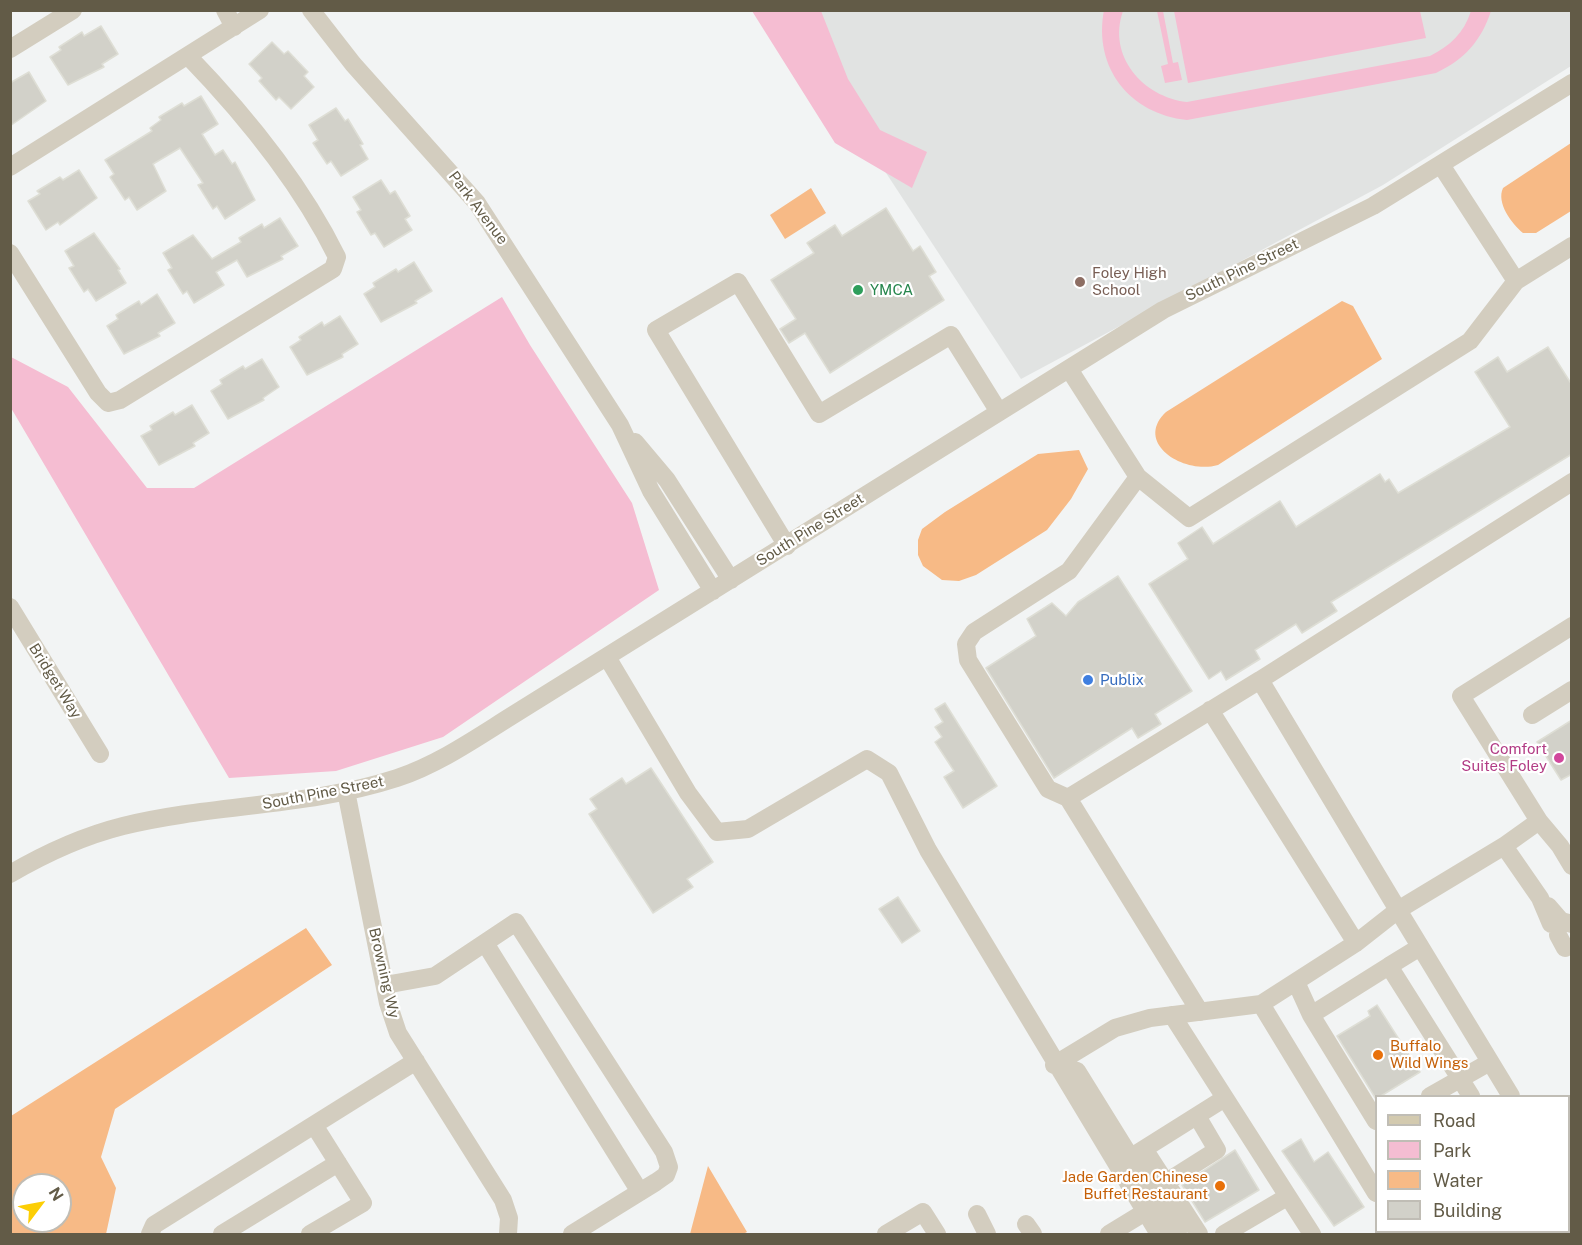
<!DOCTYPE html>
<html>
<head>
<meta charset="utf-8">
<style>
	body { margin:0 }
	#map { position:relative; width:1582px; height:1245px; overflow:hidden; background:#f2f4f4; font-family:"Public Sans",sans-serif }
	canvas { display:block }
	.frame { position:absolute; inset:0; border:12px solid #625b47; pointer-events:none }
	.legend { position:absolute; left:1375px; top:1095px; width:195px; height:138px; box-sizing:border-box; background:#fff; border:2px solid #c0bdb5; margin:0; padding:8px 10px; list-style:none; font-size:18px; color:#625b47 }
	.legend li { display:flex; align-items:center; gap:12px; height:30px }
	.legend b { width:30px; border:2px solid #c0bdb5 }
	.north { position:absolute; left:12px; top:1173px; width:60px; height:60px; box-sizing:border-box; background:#fff; border:2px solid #c0bdb5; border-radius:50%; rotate:58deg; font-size:16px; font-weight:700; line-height:24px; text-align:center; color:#625b47 }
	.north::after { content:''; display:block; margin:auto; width:21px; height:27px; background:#fcce05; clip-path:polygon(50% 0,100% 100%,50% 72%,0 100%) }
</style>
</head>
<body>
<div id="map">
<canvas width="1582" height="1245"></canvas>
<div class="frame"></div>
<ul class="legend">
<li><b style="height:8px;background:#d3caaf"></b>Road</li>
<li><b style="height:16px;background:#f5bdd2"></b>Park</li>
<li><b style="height:16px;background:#f7ba86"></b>Water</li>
<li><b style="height:16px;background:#d2d1c9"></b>Building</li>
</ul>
<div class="north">N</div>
</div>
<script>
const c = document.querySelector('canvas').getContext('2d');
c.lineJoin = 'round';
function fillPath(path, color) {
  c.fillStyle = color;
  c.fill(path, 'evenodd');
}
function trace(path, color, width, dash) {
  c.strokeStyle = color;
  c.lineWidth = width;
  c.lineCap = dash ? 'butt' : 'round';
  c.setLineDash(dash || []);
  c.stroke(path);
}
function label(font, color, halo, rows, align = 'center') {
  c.font = font + ' "Public Sans",sans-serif';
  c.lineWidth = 4.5;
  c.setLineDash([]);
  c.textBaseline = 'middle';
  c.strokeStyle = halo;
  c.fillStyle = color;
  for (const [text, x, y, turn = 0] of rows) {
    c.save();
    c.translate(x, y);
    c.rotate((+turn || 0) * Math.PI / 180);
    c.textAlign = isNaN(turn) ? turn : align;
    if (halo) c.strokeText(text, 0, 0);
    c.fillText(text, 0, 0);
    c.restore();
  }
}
fillPath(new Path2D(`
	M780 11H1571V66L1383 185 1021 379Z`), '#e1e3e2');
fillPath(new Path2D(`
	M1104 10 1123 11C1107 56 1143 97 1187 102L1430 56C1450 46 1464 33 1471 11H1491C1481 41 1465 59 1436 73L1187 120C1130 114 1093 68 1104 10Z
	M752 11H821L848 79 880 130 927 152 912 188 835 143Z
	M1157 11H1163L1173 63 1178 62 1182 80 1165 83 1161 66 1168 64Z
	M1174 11H1420L1426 38 1188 83Z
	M502 297 530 345 632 503 659 590 443 737 336 771 229 778 11 408V357L68 387 147 488H194Z`), '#f5bdd2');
fillPath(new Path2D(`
	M1571 143V211L1536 233H1523C1512 224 1496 203 1503 188Z
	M811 188 826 213 785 239 770 215Z
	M1342 301 1353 306 1382 359 1218 465C1184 475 1133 443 1166 412Z
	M1079 450 1088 469 1071 499 1047 530 976 575 959 581 942 580 923 566 918 555V540L922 529 945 512 1038 454Z
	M306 928 332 965 115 1109 101 1157 116 1188 106 1234H11V1116ZM24 1185H60V1221H24Z
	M708 1166 747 1232 743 1234H690Z`), '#f7ba86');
const building = new Path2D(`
	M101 26 118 54 102 64 104 67 68 85 50 57 61 50 59 47 82 32 84 36Z
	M272 42 284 54 288 51 308 72 304 76 314 87 291 109 279 97 276 100 259 81 262 78 249 64Z
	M29 72 46 101 10 126V83Z
	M201 96 218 124 202 134 215 155 223 150 232 164 235 162 255 200 225 219 217 206 213 209 198 185 203 183 180 148 153 164 166 191 137 210 129 197 125 200 110 177 114 174 105 160 152 131 150 128 161 120 159 117 182 103 184 106Z
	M336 108 345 121 348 119 363 144 360 145 368 159 341 176 331 161 327 164 313 143 318 140 309 125Z
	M79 170 97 198 60 225 58 222 46 230 28 201 40 194 37 191 60 177 63 180Z
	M381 180 390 194 395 191 410 216 405 219 412 230 384 247 375 233 371 235 357 212 361 210 353 197Z
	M886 208 913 251 920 246 936 272 929 276 944 300 830 373 805 333 789 343 780 329 796 319 771 280 814 253 807 243 835 225 842 236Z
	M280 218 298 246 281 256 283 259 247 277 237 260 216 272 224 285 194 303 187 291 183 294 168 270 172 268 163 253 193 235 212 259 241 242 239 238 262 224 264 228Z
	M94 233 120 269 118 270 126 283 96 301 88 289 84 292 69 268 74 266 65 251Z
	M414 262 432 291 415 301 417 303 381 322 364 294 375 287 373 283 396 269 398 272Z
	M157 294 175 323 158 333 160 336 124 354 107 326 118 319 116 315 139 301 141 305Z
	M340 316 358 344 342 354 343 357 307 375 290 347 301 340 299 337 322 322 324 326Z
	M1548 347 1572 385V454L1331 602 1337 611 1302 633 1296 624 1255 650 1260 659 1226 680 1221 671 1209 679 1149 584 1188 559 1178 543 1202 527 1213 544 1280 501 1296 527 1380 474 1385 482 1389 479 1398 493 1510 427 1475 372 1498 357 1507 372Z
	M262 359 279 387 263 398 264 400 228 419 211 391 222 384 220 380 243 366 245 369Z
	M192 405 209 433 193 443 195 446 159 465 141 436 152 430 150 426 173 412 175 415Z
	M1118 576 1192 691 1155 714 1161 724 1138 738 1132 728 1054 778 986 668 1036 636 1027 619 1052 603 1066 616 1078 602Z
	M945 703 997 786 963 808 944 777 954 771 935 742 942 737 935 727 943 722 935 709Z
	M1572 720V774L1561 780 1537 742Z
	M651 768 713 862 687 879 693 887 653 913 589 814 597 809 590 799 622 778 626 784Z
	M898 897 920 931 902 943 879 909Z
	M1377 1005 1420 1072 1376 1099 1337 1036 1370 1016 1368 1011Z
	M1301 1139 1314 1162 1328 1152 1364 1207 1334 1226 1282 1151Z
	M1235 1150 1259 1190 1205 1222 1182 1185Z`);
fillPath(building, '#d2d1c9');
trace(building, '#deded5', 1.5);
trace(new Path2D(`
	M225 10 234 27
	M311 10 353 64 477 203 620 425 651 491 713 591
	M10 49 73 10
	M1441 165 1516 281 1572 246
	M10 167 260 10
	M10 253 98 393 108 403 120 400 333 269 337 257C300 182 246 116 188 56
	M1069 369 1138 477 1189 518 1470 341 1516 281
	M635 442 667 480 731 580
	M1572 482 1260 680 1398 910 1504 846 1539 821 1461 696 1572 626
	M787 546 656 330 738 282 819 414 951 335 999 412
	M10 607 100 754
	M607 657 688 793 717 832 748 829 867 759 889 773 928 850 1159 1234
	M1210 710 1356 943
	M1532 715 1572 690
	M346 791 388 1003 398 1033 503 1200 509 1218 508 1234
	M1068 798 1048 789 968 660 966 644 974 632 1069 571 1138 477
	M1539 821 1560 846 1572 866
	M1504 846 1540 898 1551 924
	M10 874C46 853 83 836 123 826 213 804 308 807 397 778 439 764 476 738 513 715L1163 310 1373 206 1572 83
	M1548 906 1561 921 1572 924
	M1558 935 1565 948
	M485 943 640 1192
	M1389 966 1420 947
	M1296 982 1311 1015
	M385 985 435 976 516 922 664 1152 669 1167 666 1175 656 1182 572 1234
	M1261 1004 1376 1193
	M1200 1012 1068 798 1260 680
	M1172 1015 1312 1234
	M1054 1065 1115 1028 1150 1018 1261 1004 1356 943 1398 910 1511 1096
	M1054 1065 1077 1071 1178 1234
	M1430 1096 1490 1062
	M1376 1121 1311 1015 1389 966 1471 1096
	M1144 1149 1199 1234
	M1120 1164 1225 1098
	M1141 1198 1217 1150 1197 1116
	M977 1214 987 1234
	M1026 1224 1033 1234
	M150 1234 154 1225 416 1061
	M222 1234 338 1163
	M310 1234 363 1203 314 1125
	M886 1234 923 1212 937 1234
	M1109 1234 1145 1212
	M1224 1234 1287 1197`), '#d3cdbf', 18);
trace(new Path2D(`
	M1568 1136 1572 1135
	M1568 1159 1572 1152
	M1568 1187 1572 1185
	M1412 1234 1417 1232
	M1493 1234 1498 1232`), '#d3caaf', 22);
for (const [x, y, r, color] of [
	[1080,282,6,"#8d6e63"],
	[858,290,6,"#2e9e5b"],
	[1088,680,6,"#3f7fe0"],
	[1559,758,6,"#d1479c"],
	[1378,1055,6,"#e8710a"],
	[1220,1186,6,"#e8710a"]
]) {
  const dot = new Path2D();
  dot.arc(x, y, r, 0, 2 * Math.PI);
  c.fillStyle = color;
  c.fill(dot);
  trace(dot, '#fff', 2);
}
label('15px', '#625b47', '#fff', [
	["Park Avenue",478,208,53],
	["South Pine Street",1242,270,-26],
	["South Pine Street",810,530,-32],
	["Bridget Way",55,681,58],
	["South Pine Street",323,793,-11],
	["Browning Wy",384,973,77]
]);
label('15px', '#785e54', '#fff', [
	["Foley High",1092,273],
	["School",1092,290]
], 'left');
label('15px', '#27864d', '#fff', [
	["YMCA",870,290]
], 'left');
label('15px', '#366cbe', '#fff', [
	["Publix",1100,680]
], 'left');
label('15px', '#b23c85', '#fff', [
	["Comfort",1547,749],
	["Suites Foley",1547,766]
], 'right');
label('15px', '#c56008', '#fff', [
	["Buffalo",1390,1046],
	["Wild Wings",1390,1063],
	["Jade Garden Chinese",1208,1177,"right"],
	["Buffet Restaurant",1208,1194,"right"]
], 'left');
</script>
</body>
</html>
